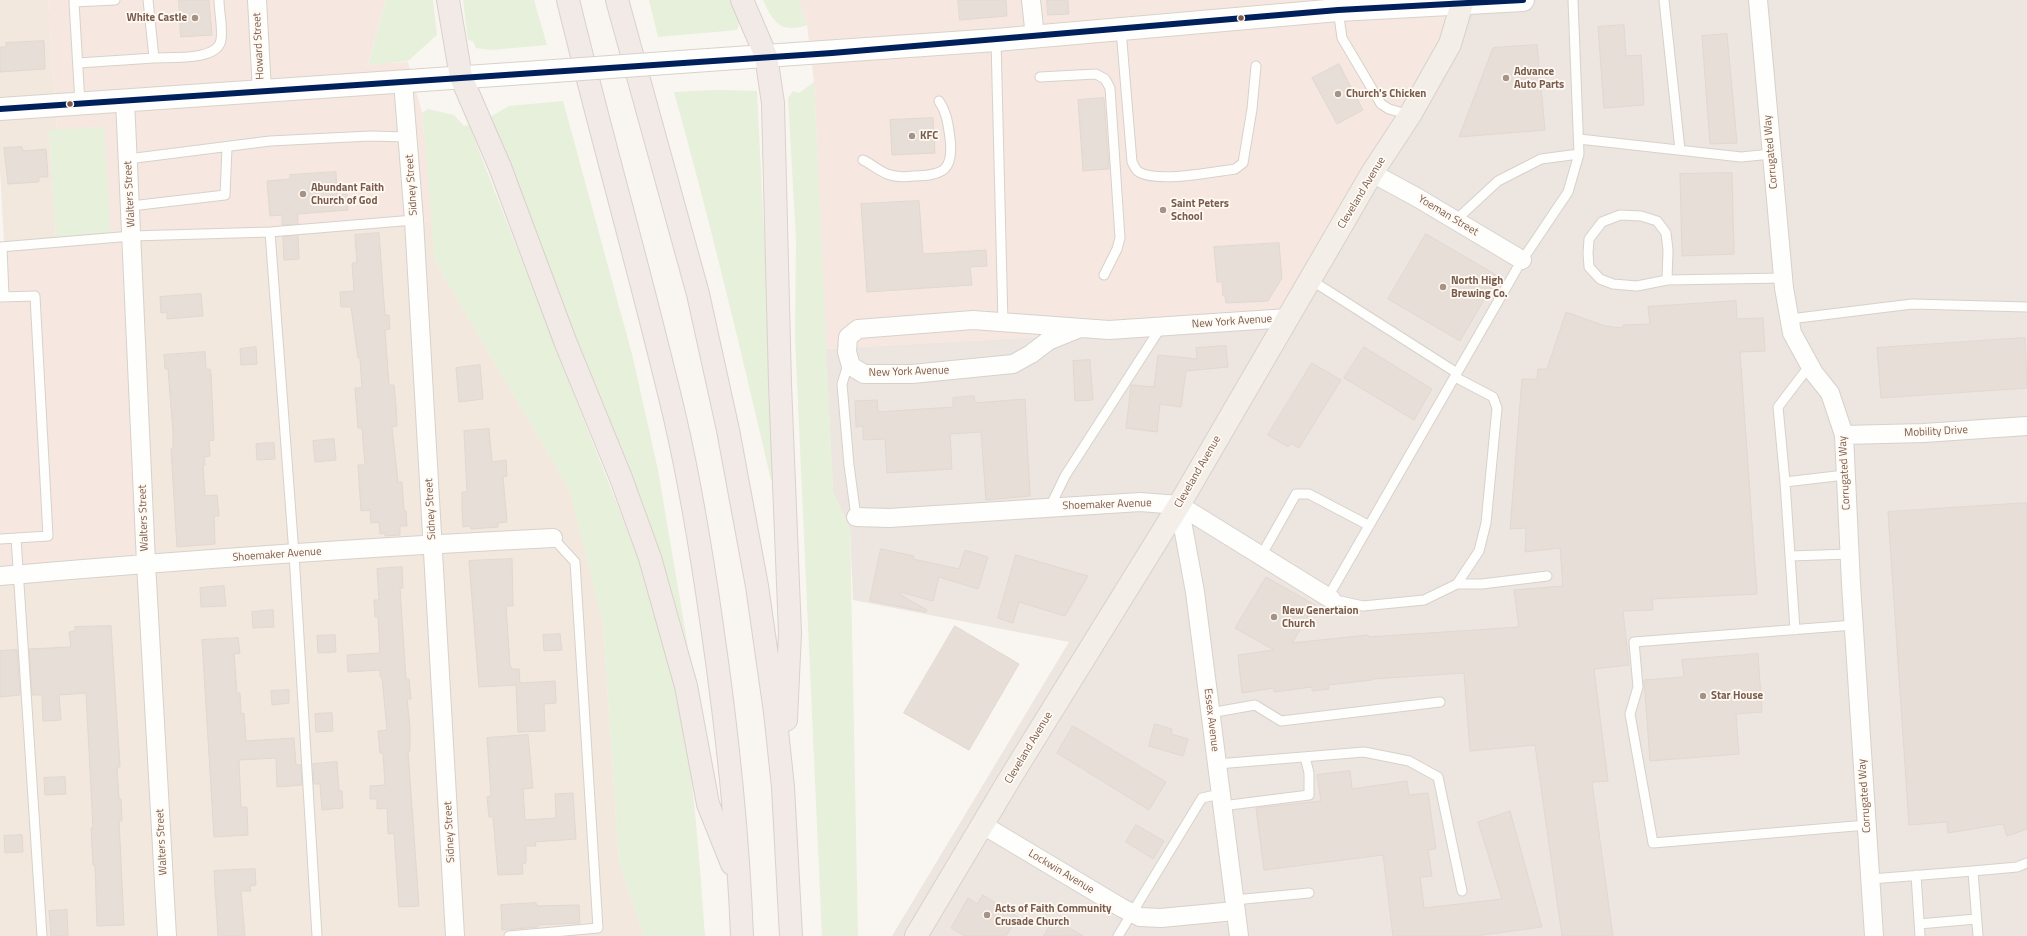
<!DOCTYPE html>
<html>
<head>
<meta charset="utf-8">
<style>
	body { margin:0 }
	canvas { display:block; background:#f9f5f0 }
</style>
</head>
<body>
<canvas width="2027" height="936"></canvas>
<script>
const c = document.querySelector('canvas').getContext('2d');
c.lineJoin = 'round';
function fillPath(path, color) {
  c.fillStyle = color;
  c.fill(path, 'evenodd');
}
function trace(path, color, width, dash) {
  c.strokeStyle = color;
  c.lineWidth = width;
  c.lineCap = dash ? 'butt' : 'round';
  c.setLineDash(dash || []);
  c.stroke(path);
}
function label(font, color, halo, rows, align = 'center') {
  c.font = font + ' "Titillium Web",sans-serif';
  c.lineWidth = 3.5;
  c.setLineDash([]);
  c.textBaseline = 'middle';
  c.strokeStyle = halo;
  c.fillStyle = color;
  for (const [text, x, y, turn = 0] of rows) {
    c.save();
    c.translate(x, y);
    c.rotate((+turn || 0) * Math.PI / 180);
    c.textAlign = isNaN(turn) ? turn : align;
    if (halo) c.strokeText(text, 0, 0);
    c.fillText(text, 0, 0);
    c.restore();
  }
}
fillPath(new Path2D(`
	M0 0H48L57 130 49 131 56 239 4 242 0 170Z
	M432 220 435 261 570 491 603 623 619 862 644 936H0V578L130 238Z`), '#f2e8de');
fillPath(new Path2D(`
	M48 0H386L368 64 408 62 422 113 432 220 130 238 148 567 0 578V243L56 239 104 127 57 130Z
	M798 0H1469L1289 323 826 349 814 82 807 25Z`), '#f6e8e1');
fillPath(new Path2D(`
	M1469 0H2027V936H892L1069 642 853 600 850 529 833 492 826 349 1289 323Z`), '#ede5e0');
fillPath(new Path2D(`
	M386 0H433L437 35 408 61 368 65Z
	M463 0H534L547 45 491 50 476 48 473 41 468 40Z
	M649 0H731C735 9 742 20 737 30L658 37Z
	M763 0H798L807 25C781 34 773 22 763 0Z
	M814 82 833 492 850 529 858 936H822L795 337 796 240 788 98 793 91 799 93Z
	M717 90 757 91 776 479 771 480C741 350 710 221 674 92Z
	M563 101 633 358 658 470 688 647 662 560 490 117 509 106Z
	M428 109 454 115 464 126 469 125C509 229 550 332 590 436 617 504 648 578 667 649 692 742 698 840 705 936H644L619 862 603 623 570 491 435 261 422 113Z
	M104 127 111 236 56 239 49 130Z`), '#e7f0db');
const building = new Path2D(`
	M179 0H209L212 35 181 37Z
	M958 0H1006L1007 16 960 20Z
	M1047 0H1068L1069 14 1048 15Z
	M1624 25 1626 56 1641 55 1644 105 1604 108 1598 27Z
	M1727 34 1737 143 1710 144 1702 36Z
	M44 41 45 69 0 72V47H6V43Z
	M1537 45 1545 130 1459 137 1493 48Z
	M1339 64 1363 110 1337 124 1312 78Z
	M1104 98 1109 169 1083 171 1078 100Z
	M933 118 935 153 892 155 890 120Z
	M22 147 23 151 46 149 48 177H39V182L8 184 4 148Z
	M336 172 337 195 347 194 348 210 298 214V224L282 225V215L270 216 267 181 290 179V175Z
	M1732 173 1734 254 1682 256 1680 174Z
	M919 201 923 254 986 250 987 266 970 267 972 285 867 292 861 204Z
	M379 233 385 315H389L390 329 385 330 389 385H394L396 406 397 426 392 427 398 482H402L404 511H406L407 526H400V535L385 536V533L380 534 379 522 371 523 370 510 361 511 358 465H365L362 428H358L355 388H362L360 358H358L351 307H341L340 292 354 291 352 263H357L355 235Z
	M1426 234 1498 276 1460 341 1388 299Z
	M298 236 299 259 284 260 283 237Z
	M1279 243 1282 278 1268 301 1226 303 1225 296H1223L1222 282H1217L1214 247Z
	M201 294 203 316 167 319V312L161 313 160 297Z
	M1736 301 1737 319 1763 318 1765 351 1740 352 1757 594 1652 599 1653 610 1623 611 1629 665 1594 669 1608 781 1592 782 1613 936H1562L1535 745 1470 751 1464 673 1372 679V680L1328 685 1329 689 1312 691V687L1274 692V688L1242 693 1238 655 1274 650 1235 628 1266 577 1315 605 1292 643 1368 635 1369 637 1519 627 1514 590 1563 586 1560 548 1525 552 1526 528 1510 529 1522 379H1537L1538 369H1547L1566 312 1605 326 1622 328 1623 325 1650 324 1648 307Z
	M2025 338 2027 388 1881 398 1877 348Z
	M1226 346 1228 367 1186 371 1181 407 1160 404 1157 432 1126 428 1131 385 1154 387 1158 355 1197 359 1196 348Z
	M256 347 257 364 241 365 240 349Z
	M1364 347 1432 389 1414 420 1344 378Z
	M205 352 206 369H210L211 373 214 440 209 441 210 456 204 457 205 465H203L205 496 217 495 219 516H214L215 544 177 547 171 449H173V432L168 369H165L164 355Z
	M1090 360 1093 400 1075 401 1073 361Z
	M1312 363 1341 380 1299 448 1291 443 1288 447 1268 435Z
	M480 365 483 399 459 402 456 368Z
	M974 396 975 403 1025 399 1030 496 986 500 981 432 950 434 952 469 887 473 885 439 863 440V426L856 427 855 401 877 400 878 412 953 407V398Z
	M489 429 492 462 506 460 507 476 503 477 507 522 498 523V527L471 529 470 526 463 527 462 509V492H467L464 431Z
	M334 439 336 460 315 462 313 441Z
	M274 443 275 459 257 460 256 444Z
	M2027 503V829L2007 836 2003 824 1948 833 1947 822 1909 825 1888 512Z
	M881 549 914 556 913 559 959 569 965 550 988 557 978 589 939 577 933 601 900 592 899 594 927 610 926 612 870 601Z
	M1016 555 1088 576 1065 616 1019 602 1013 623 998 618Z
	M512 559 513 606H506L510 665 512 669H519L520 683 555 681 556 703 544 704 545 731 518 732 516 685 479 687 469 561Z
	M402 567 403 588H400L406 679H409L411 699H407L410 727V751H408L419 906 399 907 394 833 388 834 387 808 377 809V799H370V786L385 785 383 753H380L378 731 387 730 382 677H380V670L348 672 347 655 380 653 378 617H375L374 600H379L377 569Z
	M224 586 226 606 201 607 200 588Z
	M273 610 274 627 253 628 252 612Z
	M111 626 120 767H117L119 799H121L122 821H119L124 925 97 926 95 865H93L91 828H93L86 693 59 695 61 720 43 721 42 695H32L29 649 71 647 69 632 75 631V627Z
	M955 626 1019 664 969 750 904 713Z
	M560 634 562 650 544 651 543 635Z
	M335 635 336 652 318 653 317 636Z
	M238 638 240 653 234 654 237 693H240L241 714 244 713 246 741 294 738 296 765H301L302 785 277 787 276 758 239 760 241 807H247L248 835 214 837 202 640Z
	M17 650 20 695 0 697V651Z
	M1758 654 1762 712 1736 714 1739 754 1650 761 1644 680 1684 677 1682 660Z
	M289 690V703L272 705 271 691Z
	M332 713 333 731 316 732 315 714Z
	M1155 724 1172 729 1171 734 1188 739 1183 756 1149 746Z
	M1073 726 1166 782 1149 810 1057 753Z
	M528 735 533 788 523 789 525 820 556 818 555 794 573 793 576 839 535 842 536 846H526V863L522 864 523 874 498 875 493 817H489L487 797 491 796 487 738Z
	M337 762 339 791H342L343 808 322 810 320 784H314L313 764Z
	M1350 771 1352 789 1407 781 1409 795 1428 793 1436 849 1428 850 1432 876 1420 877 1424 908 1502 899 1478 822 1510 811 1542 927 1475 936H1393L1383 855 1264 870 1256 808 1321 801 1317 775Z
	M65 777 66 794 45 795 44 778Z
	M1136 825 1164 841 1153 859 1126 842Z
	M22 835 23 852 5 853 4 836Z
	M255 869 256 885 250 886 251 891H241L245 936H218L214 871Z
	M983 895 1018 917 1006 936H965L951 928 968 898 977 904Z
	M536 903 537 906 579 905 580 923 538 925V927L502 930 501 905Z
	M67 910 68 936H51L49 911Z
	M1054 919 1083 936H1044Z`);
fillPath(building, '#e6ded7');
trace(building, '#e2d8d2', 1);
const lane = new Path2D(`
	M1664 0 1680 150
	M1338 9 1342 38 1381 104 1389 109 1410 115
	M1121 30 1132 162C1134 165 1135 170 1139 172 1157 183 1213 172 1235 169L1243 163 1252 109 1256 66
	M996 40 1003 323
	M154 58C170 57 218 61 221 40 223 28 219 12 219 0
	M78 63 154 58 148 0
	M1040 77 1096 74 1105 79 1110 88 1120 238 1117 249 1104 275
	M80 103 74 2 115 0
	M1579 139 1741 157 1772 154
	M128 159 270 141 370 136 408 137
	M863 160C871 164 878 170 887 174 895 177 906 177 914 176 943 175 954 171 950 138 948 124 947 113 939 101
	M131 206 225 195 227 148
	M1456 220 1498 181 1541 159 1579 154
	M270 232 294 554 317 936
	M0 247 132 236 270 232 414 220
	M2 247 4 296
	M1311 280 1457 373
	M1667 280 1668 250 1666 233 1657 221 1641 216 1620 215 1602 222 1589 239 1588 253 1589 267 1600 279 1613 284 1637 286 1667 280 1783 278
	M0 297 35 296 48 536 0 539
	M1790 319 1912 304 2027 307
	M849 361 842 384 849 465 856 517
	M1455 377 1493 397 1497 408 1486 523 1479 551 1457 584
	M1785 482 1778 407 1810 365
	M1050 507 1065 476 1161 327
	M16 538 42 936
	M1261 556 1296 494H1309L1368 525
	M1790 556 1850 554
	M1328 597 1519 265 1568 192 1579 154 1573 0
	M1331 599 1363 606 1424 600 1457 584H1482L1547 576
	M1854 625 1634 642 1638 687 1630 714 1653 843 1867 825
	M1795 630 1785 482 1845 475
	M1210 713 1255 705 1281 721 1440 702
	M1217 764 1364 752 1409 761 1438 777 1462 891
	M1222 806 1309 795V773L1305 757
	M1973 871 1978 936
	M1916 875 1920 936
	M1871 879 1973 871 2017 867 2027 863
	M1234 900 1309 893
	M1919 924 1976 919
	M509 936 598 928 575 562 553 538
	M1118 936 1202 798 1220 794`);
const street = new Path2D(`
	M257 0 262 91
	M1031 0 1035 37
	M1758 0 1784 288 1792 333 1814 373 1830 393 1844 435 1851 584 1874 936
	M403 82 414 220 455 936
	M125 100 146 563 167 936
	M1372 173 1418 198 1522 260
	M1080 328 1048 341 1031 354 1013 364 912 374H864L851 366 847 352 848 337 858 329 973 320 1109 330 1288 318
	M1844 435 1924 433 2027 426
	M1179 505 1195 592 1239 936
	M856 517 889 518 1140 502 1179 505 1331 599
	M0 576C184 560 369 547 553 538
	M983 825 1122 908 1140 917 1161 918 1235 911`);
const secondary = new Path2D(`
	M722 59 996 40 1338 10 1523 0
	M0 109 554 71`);
const primary = new Path2D(`
	M916 936 1012 775 1179 505 1372 173 1410 115 1450 44 1463 0`);
const highway = new Path2D(`
	M448 0 461 77 500 167 565 341 621 478 650 558 686 686 708 804 732 864
	M568 0C602 140 642 278 675 418 691 487 702 556 712 626 727 729 738 832 742 936
	M617 0 698 294 728 430 757 586 775 712 783 787 791 936
	M742 0 766 56 773 103 780 384 790 633 786 720`);
trace(lane, '#d7d1cb', 11);
trace(street, '#d7d1cb', 20);
trace(secondary, '#d9d2cb', 24);
trace(primary, '#dad1cc', 24);
trace(highway, '#dad1cc', 24);
trace(lane, '#fefefd', 9);
trace(street, '#fefefd', 18);
trace(secondary, '#fefefd', 22);
trace(primary, '#f3eee8', 22);
trace(highway, '#f2eae7', 22);
const secondaryBridge = new Path2D(`
	M554 71 722 59`);
trace(secondaryBridge, '#d9d2cb', 24, []);
trace(secondaryBridge, '#fefefd', 22);
trace(new Path2D(`
	M0 109 832 53 1338 10 1523 0`), '#00205b', 6);
for (const [x, y, r, color] of [
	[195,18,4,"#a69286"],
	[1241,18,3.5,"#7a5c4d"],
	[1506,78,4,"#a69286"],
	[1338,94,4,"#a69286"],
	[70,104,3.5,"#7a5c4d"],
	[912,136,4,"#a69286"],
	[303,194,4,"#a69286"],
	[1163,210,4,"#a69286"],
	[1443,287,4,"#a69286"],
	[1274,617,4,"#a69286"],
	[1703,696,4,"#a69286"],
	[987,915,4,"#a69286"]
]) {
  const dot = new Path2D();
  dot.arc(x, y, r, 0, 2 * Math.PI);
  c.fillStyle = color;
  c.fill(dot);
  trace(dot, '#fffaf3', 1.5);
}
label('bold 11px', '#7a5c4d', '#fffaf3', [
	["White Castle",187,18,"right"],
	["Advance",1514,72],
	["Auto Parts",1514,85],
	["Church's Chicken",1346,94],
	["KFC",920,136],
	["Abundant Faith",311,188],
	["Church of God",311,201],
	["Saint Peters",1171,204],
	["School",1171,217],
	["North High",1451,281],
	["Brewing Co.",1451,294],
	["New Genertaion",1282,611],
	["Church",1282,624],
	["Star House",1711,696],
	["Acts of Faith Community",995,909],
	["Crusade Church",995,922]
], 'left');
label('11px', '#7a5c4d', '#fffaf3', [
	["Howard Street",259,46,-93],
	["Corrugated Way",1771,152,-95],
	["Sidney Street",412,185,-94],
	["Cleveland Avenue",1362,193,-59],
	["Walters Street",130,194,-93],
	["Yoeman Street",1448,216,31],
	["New York Avenue",1232,322,-4],
	["New York Avenue",909,372,-2],
	["Mobility Drive",1936,432,-3],
	["Cleveland Avenue",1198,472,-60],
	["Corrugated Way",1845,473,-93],
	["Shoemaker Avenue",1107,505,-2],
	["Sidney Street",431,509,-93],
	["Walters Street",144,518,-92],
	["Shoemaker Avenue",277,555,-4],
	["Essex Avenue",1211,720,83],
	["Cleveland Avenue",1029,748,-59],
	["Corrugated Way",1865,796,-94],
	["Sidney Street",450,832,-93],
	["Walters Street",162,842,-93],
	["Lockwin Avenue",1061,872,31]
]);
</script>
</body>
</html>
